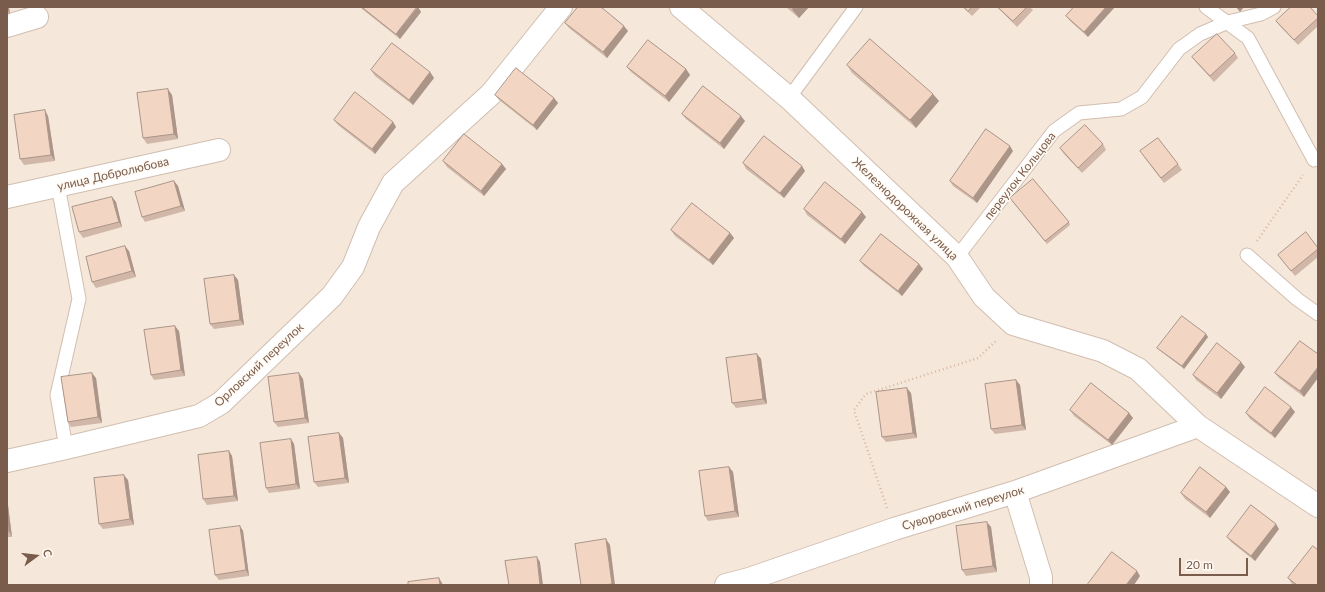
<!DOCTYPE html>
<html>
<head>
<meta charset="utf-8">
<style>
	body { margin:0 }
	#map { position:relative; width:1325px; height:592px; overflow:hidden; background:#fdf6ec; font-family:Lato,sans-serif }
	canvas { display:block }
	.frame { position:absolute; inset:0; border:8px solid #7a5c4d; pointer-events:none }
	.north { position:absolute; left:16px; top:536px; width:40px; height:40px; -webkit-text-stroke:3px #fffaf3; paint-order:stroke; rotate:75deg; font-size:11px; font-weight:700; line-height:16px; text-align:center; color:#7a5c4d }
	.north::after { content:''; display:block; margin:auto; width:14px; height:18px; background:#7a5c4d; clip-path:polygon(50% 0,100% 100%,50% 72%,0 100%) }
	.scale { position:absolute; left:1179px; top:558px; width:69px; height:18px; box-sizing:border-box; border:2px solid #7a5c4d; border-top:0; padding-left:5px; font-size:12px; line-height:14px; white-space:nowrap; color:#7a5c4d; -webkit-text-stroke:3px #fffaf3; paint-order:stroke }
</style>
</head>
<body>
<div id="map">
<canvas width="1325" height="592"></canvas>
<div class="frame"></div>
<div class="north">С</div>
<div class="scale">20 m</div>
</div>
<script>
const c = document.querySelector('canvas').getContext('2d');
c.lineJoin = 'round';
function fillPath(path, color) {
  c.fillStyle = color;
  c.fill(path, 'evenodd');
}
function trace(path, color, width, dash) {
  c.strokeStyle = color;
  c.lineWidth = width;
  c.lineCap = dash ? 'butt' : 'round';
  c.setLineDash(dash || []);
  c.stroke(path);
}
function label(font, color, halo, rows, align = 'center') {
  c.font = font + ' Lato,sans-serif';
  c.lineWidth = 3;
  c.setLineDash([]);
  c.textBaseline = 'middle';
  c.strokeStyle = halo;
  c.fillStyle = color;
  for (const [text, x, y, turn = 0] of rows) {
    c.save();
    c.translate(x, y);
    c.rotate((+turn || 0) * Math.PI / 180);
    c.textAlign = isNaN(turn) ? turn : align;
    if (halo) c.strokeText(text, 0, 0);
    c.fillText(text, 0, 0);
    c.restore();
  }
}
fillPath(new Path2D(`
	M7 7H1318V585H7Z`), '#f5e8da');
const service = new Path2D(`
	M1206 7 1248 38 1314 160
	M789 98 856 7
	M58 186 79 299 57 395 66 448
	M1247 255 1297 299 1318 314
	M957 257 1054 131 1079 113 1121 109 1142 97 1179 49 1200 34 1228 22 1261 14 1274 7`);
const minor = new Path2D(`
	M681 7 789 98 957 257 984 297 1013 324 1103 351 1138 369 1198 426 1318 506
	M7 26 37 17
	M7 197 219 150
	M7 461 66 448 199 416 221 403 332 296 353 267 369 227 393 183 491 94 561 7
	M1015 492 1041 577V585
	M726 585 749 579 894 529 1015 492 1198 426`);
trace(service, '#d1beb0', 15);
trace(minor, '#d1beb0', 24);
trace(new Path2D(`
	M1257 241 1303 175
	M887 508 854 410 866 394 978 358 997 340`), '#d9b8a5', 2.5, [1, 3]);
trace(service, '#fff', 13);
trace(minor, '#fff', 22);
fillPath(new Path2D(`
	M7 7H9L10 14 7 15Z
	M361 7H418L421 12 400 39 362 9Z
	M786 7H809L799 18Z
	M963 7H981L972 16Z
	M997 7H1030L1033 10 1017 27Z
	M1074 7 1088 37 1070 21 1066 16Z
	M1318 16V26L1298 45 1280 26 1276 21Z
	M565 23 628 31 607 58 569 28Z
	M1235 53 1238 58 1214 82 1196 62 1192 57Z
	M847 65 939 101 916 128 852 73Z
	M627 67 686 69 690 75 669 102 631 72Z
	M371 70 430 72 434 78 413 105 375 76Z
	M172 95 178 139 147 144 143 138Z
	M495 95 554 98 558 103 537 130 499 100Z
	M682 114 745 121 724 149 686 119Z
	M48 116 55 161 24 165 20 159Z
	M334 120 393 122 396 127 375 154 338 125Z
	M1103 144 1106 150 1082 173 1064 154 1060 148Z
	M1013 151 977 203 953 186 950 181Z
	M1144 157 1178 164 1182 170 1164 183Z
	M443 161 502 164 506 169 484 196 447 167Z
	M743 163 805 171 784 198 746 169Z
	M174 181 178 186 185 211 145 222 142 217Z
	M112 197 116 202 122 227 83 238 79 232Z
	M1012 201 1069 222 1070 225 1047 244Z
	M804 209 866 217 845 244 807 215Z
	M671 230 730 233 734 238 713 265 675 236Z
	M1318 248V257L1295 276 1278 255Z
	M129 251 136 277 96 288 92 282Z
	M860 261 919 264 923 269 902 296 864 266Z
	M234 275 238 280 244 325 214 329 210 324Z
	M179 331 185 376 154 380 151 375Z
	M1206 334 1208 337 1184 369 1159 350 1157 348Z
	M1300 341 1304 397 1279 378 1275 373Z
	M757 354 761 359 767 404 736 408 732 403Z
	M1245 367 1221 399 1196 380 1193 375Z
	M299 373 303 379 309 423 278 427 274 422Z
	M96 378 102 423 71 427 68 422Z
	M1016 380 1020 385 1026 430 995 434 991 429Z
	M911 393 917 438 886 442 882 437Z
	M1070 410 1129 413 1133 418 1112 445 1074 416Z
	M1295 412 1275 438 1250 419 1246 413Z
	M339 433 343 438 349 483 318 487 314 482Z
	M291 439 294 444 300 489 269 493 266 488Z
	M229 451 232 456 238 501 207 505 203 499Z
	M729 467 733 472 739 517 708 521 705 516Z
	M128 480 134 525 103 529 99 524Z
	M1226 487 1230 492 1210 518 1185 499 1181 493Z
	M7 497 12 537H7Z
	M240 526 243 531 249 576 219 580 215 575Z
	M991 527 997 572 966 576 962 570Z
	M1279 529 1255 561 1231 542 1227 537Z
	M1288 578 1318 585H1294L1292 584Z`), '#d1b7a8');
fillPath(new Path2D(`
	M7 7H9L10 14 7 9Z
	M418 7 421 12 400 39 396 34Z
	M794 7H809L799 18 792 9Z
	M1106 7H1115L1088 37 1084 32Z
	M1236 7H1244L1240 12Z
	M624 26 628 31 607 58 603 52Z
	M686 69 690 75 669 102 665 96Z
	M430 72 434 78 413 105 409 100Z
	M168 89 172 95 178 139 174 134Z
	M933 94 939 101 916 128 910 120Z
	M554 98 558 103 537 130 533 125Z
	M45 110 48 116 55 161 51 155Z
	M741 116 745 121 724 149 720 143Z
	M393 122 396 127 375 154 372 149Z
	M1010 146 1013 151 977 203 973 198Z
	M502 164 506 169 484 196 481 191Z
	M802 166 805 171 784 198 780 193Z
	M174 181 178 186 185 211 181 206Z
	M112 197 116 202 122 227 119 222Z
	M862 212 866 217 845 244 841 239Z
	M730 233 734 238 713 265 709 260Z
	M125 246 129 251 136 277 132 271Z
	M919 264 923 269 902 296 898 291Z
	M234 275 238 280 244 325 240 320Z
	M175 326 179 331 185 376 181 370Z
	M1206 334 1208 337 1184 369 1182 366Z
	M757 354 761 359 767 404 763 399Z
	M1241 362 1245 367 1221 399 1217 393Z
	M1318 367V378L1304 397 1300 391Z
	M92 373 96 378 102 423 98 417Z
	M299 373 303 379 309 423 305 418Z
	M1016 380 1020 385 1026 430 1022 425Z
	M907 388 911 393 917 438 913 433Z
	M1291 407 1295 412 1275 438 1271 433Z
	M1129 413 1133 418 1112 445 1108 440Z
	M339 433 343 438 349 483 345 478Z
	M291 439 294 444 300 489 296 484Z
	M229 451 232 456 238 501 234 496Z
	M729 467 733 472 739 517 735 511Z
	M124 475 128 480 134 525 130 519Z
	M1226 487 1230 492 1210 518 1206 512Z
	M7 497 12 537 9 531 7 519Z
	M987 522 991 527 997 572 993 566Z
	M1276 524 1279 529 1255 561 1251 556Z
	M240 526 243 531 249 576 246 570Z
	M606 539 610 545 615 585H613L612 584Z
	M537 557 540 562 543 585H540Z
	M1137 571 1140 576 1134 585H1126Z
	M439 578 442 583 443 585H440Z`), '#aa9588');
const building = new Path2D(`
	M362 7H417L396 34Z
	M578 7H601L624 26 603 52 565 23Z
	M964 7H972L968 11Z
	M998 7H1027L1013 21Z
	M1074 7H1106L1084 32 1066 16Z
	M1291 7H1310L1318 16V18L1294 40 1276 21Z
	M1217 34 1235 53 1210 76 1192 57Z
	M870 39 933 94 910 120 847 65Z
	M648 40 686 69 665 96 627 67Z
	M392 43 430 72 409 100 371 70Z
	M516 68 554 98 533 125 495 95Z
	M703 86 741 116 720 143 682 114Z
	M168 89 174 134 143 138 137 93Z
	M355 92 393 122 372 149 334 120Z
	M45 110 51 155 20 159 14 115Z
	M1085 125 1103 144 1078 168 1060 148Z
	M986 129 1010 146 973 198 950 181Z
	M464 134 502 164 481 191 443 161Z
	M764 136 802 166 780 193 743 163Z
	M1158 138 1178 164 1161 178 1140 151Z
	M1033 179 1069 222 1045 241 1010 198Z
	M174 181 181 206 142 217 135 192Z
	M825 182 862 212 841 239 804 209Z
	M112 197 119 222 79 232 72 207Z
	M692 203 730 233 709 260 671 230Z
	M1306 232 1318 248V249L1291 271 1278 255Z
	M881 234 919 264 898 291 860 261Z
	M125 246 132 271 92 282 86 257Z
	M234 275 240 320 210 324 204 279Z
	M1182 316 1206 334 1182 366 1157 348Z
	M175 326 181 370 151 375 144 330Z
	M1300 341 1318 354V367L1300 391 1275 373Z
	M1217 343 1241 362 1217 393 1193 375Z
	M757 354 763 399 732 403 726 358Z
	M92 373 98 417 68 422 61 377Z
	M299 373 305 418 274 422 268 377Z
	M1016 380 1022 425 991 429 985 384Z
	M1091 383 1129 413 1108 440 1070 410Z
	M1265 387 1291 407 1271 433 1246 413Z
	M907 388 913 433 882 437 876 392Z
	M339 433 345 478 314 482 308 437Z
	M291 439 296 484 266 488 260 443Z
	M229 451 234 496 203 499 198 455Z
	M729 467 735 511 705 516 699 471Z
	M1200 467 1226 487 1206 512 1181 493Z
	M124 475 130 519 99 524 94 478Z
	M1251 505 1276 524 1251 556 1227 537Z
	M7 519 9 531 7 532Z
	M987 522 993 566 962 570 956 526Z
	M240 526 246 570 215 575 209 530Z
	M606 539 612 584 604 585H581L575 544Z
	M1313 546 1318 550V585H1297L1288 578Z
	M1112 552 1137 571 1126 585H1089L1088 584Z
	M537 557 540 585H509L505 561Z
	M439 578 440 585H408V582Z`);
fillPath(building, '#f3d5c3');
trace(building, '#aa9588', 1);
label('12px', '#7a5c4d', '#fffaf3', [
	["улица Добролюбова",113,174,-13],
	["переулок Кольцова",1020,176,-52],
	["Железнодорожная улица",905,209,44],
	["Орловский переулок",259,365,-43],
	["Суворовский переулок",963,508,-17]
]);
</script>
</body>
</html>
